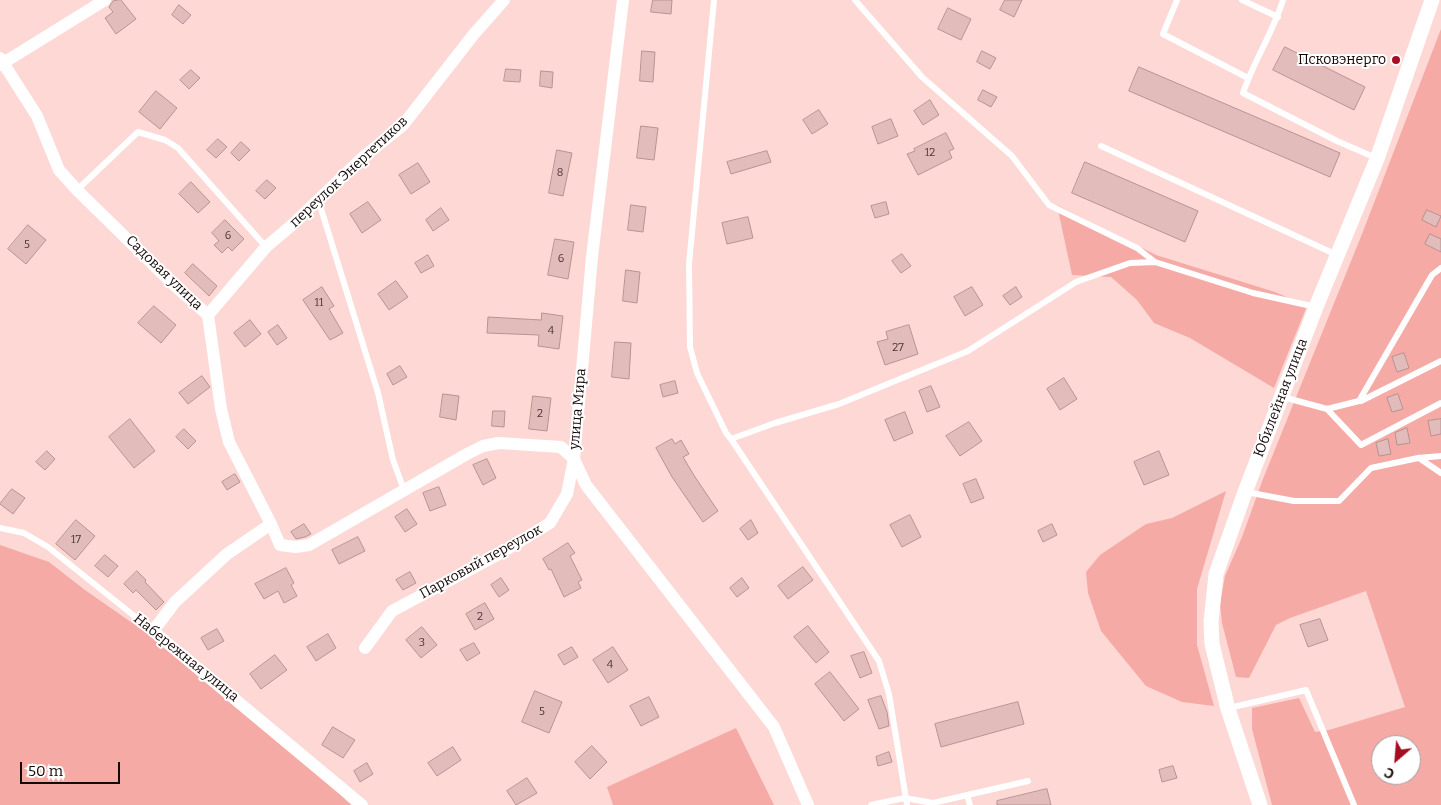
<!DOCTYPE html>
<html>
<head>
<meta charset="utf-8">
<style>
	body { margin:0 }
	#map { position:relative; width:1441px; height:805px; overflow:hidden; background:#fed8d5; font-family:Bitter,serif }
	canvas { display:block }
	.north { position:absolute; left:1371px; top:735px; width:50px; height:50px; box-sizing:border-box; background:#fff; border:1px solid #a29d9d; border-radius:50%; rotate:207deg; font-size:14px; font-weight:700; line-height:20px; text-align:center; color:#160a09 }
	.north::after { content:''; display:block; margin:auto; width:18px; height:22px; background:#a60d22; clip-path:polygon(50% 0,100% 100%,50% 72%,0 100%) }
	.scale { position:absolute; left:20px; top:762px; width:100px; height:22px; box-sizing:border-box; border:2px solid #160a09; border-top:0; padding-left:6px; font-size:15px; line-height:18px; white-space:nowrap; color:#160a09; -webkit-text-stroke:4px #fff; paint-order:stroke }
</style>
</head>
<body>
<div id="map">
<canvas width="1441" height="805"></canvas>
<div class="north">С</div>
<div class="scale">50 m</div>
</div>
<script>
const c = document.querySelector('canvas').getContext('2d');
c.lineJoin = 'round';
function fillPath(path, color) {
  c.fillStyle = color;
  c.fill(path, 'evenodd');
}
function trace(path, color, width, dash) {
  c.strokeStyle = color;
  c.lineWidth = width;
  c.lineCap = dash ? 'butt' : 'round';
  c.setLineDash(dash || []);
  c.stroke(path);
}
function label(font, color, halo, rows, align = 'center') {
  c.font = font + ' Bitter,serif';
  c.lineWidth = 4;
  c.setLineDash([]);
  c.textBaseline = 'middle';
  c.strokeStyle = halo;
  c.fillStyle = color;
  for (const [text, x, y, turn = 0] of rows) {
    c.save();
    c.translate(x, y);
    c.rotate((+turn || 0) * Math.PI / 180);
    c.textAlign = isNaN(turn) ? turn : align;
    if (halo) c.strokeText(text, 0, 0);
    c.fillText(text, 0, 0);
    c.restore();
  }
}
fillPath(new Path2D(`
	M1441 29V805H1272L1252 729V708L1299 698 1315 732 1329 730 1405 707 1366 591 1290 618 1276 625 1249 678 1236 677 1222 623 1220 604 1225 576 1242 537 1263 479 1362 234ZM1381 745H1411V775H1381Z
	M1057 205 1156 255 1275 292 1307 306 1274 388 1190 338 1154 323 1137 300 1111 277 1072 275Z
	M1226 491 1197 589V645L1214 706 1182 702 1146 686 1101 631 1088 593 1086 572 1100 555 1146 524 1172 518Z
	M0 545 49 562 85 590 161 643 325 780 351 805H0Z
	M736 728 774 805H613L607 787Z`), '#f5aaa5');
const building = new Path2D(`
	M121 0 136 19 116 34 105 18 113 12 109 7 113 1Z
	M653 0H672L671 14 651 12Z
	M1005 0H1022L1014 17 1000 10Z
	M179 5 191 15 183 24 172 15Z
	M948 8 971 19 961 40 938 29Z
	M1285 47 1365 87 1354 110 1273 70Z
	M642 51 655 52 653 82 640 81Z
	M982 51 996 58 990 69 977 62Z
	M1139 67 1340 153 1330 177 1129 91Z
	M506 69 521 70 520 82 504 81Z
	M191 70 200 78 189 89 180 80Z
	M541 71 553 72 552 88 540 86Z
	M983 90 997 97 991 107 978 100Z
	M156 91 177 108 160 129 139 112Z
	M930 100 939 115 923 125 914 111Z
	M819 110 828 124 812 134 803 120Z
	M891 119 898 136 878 144 872 127Z
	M641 126 658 128 654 160 637 158Z
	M946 133 954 149 949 151 952 158 918 175 907 154 915 151 914 149Z
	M218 139 227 147 216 158 207 150Z
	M241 142 250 150 239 161 231 153Z
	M557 150 572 153 563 196 549 193Z
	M767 151 771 162 731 174 727 162Z
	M1085 162 1198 211 1185 242 1072 193Z
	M418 163 430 182 411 194 399 175Z
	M267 180 276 188 265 199 256 191Z
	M191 182 210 202 198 213 179 194Z
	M368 202 381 220 362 233 350 214Z
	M886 202 889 214 875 218 871 206Z
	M631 205 646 207 643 232 628 230Z
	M441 208 449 220 433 231 426 220Z
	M1427 210 1441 216 1436 227 1422 220Z
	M748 217 753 238 727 244 722 223Z
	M225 220 244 239 232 251 228 247 222 253 214 245 219 241 212 233Z
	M28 225 46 240 26 264 8 249Z
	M1430 234 1441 239V252L1425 244Z
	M555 239 574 242 568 279 548 275Z
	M902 254 911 266 901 273 892 261Z
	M428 255 434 266 421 273 415 263Z
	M193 264 217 286 209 296 185 273Z
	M626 270 640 272 637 303 623 301Z
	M396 281 408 297 389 310 378 294Z
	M322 287 334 306 329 309 343 333 330 340 303 300Z
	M972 287 983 305 965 316 954 297Z
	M1016 287 1022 297 1010 305 1003 296Z
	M154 306 176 325 161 343 138 323Z
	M542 313 563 316 559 349 538 346 539 335 487 333 488 317 541 320Z
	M250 320 261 334 245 347 234 333Z
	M278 325 287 338 277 345 268 332Z
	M909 325 918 354 885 365 877 342 888 339 886 332Z
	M615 342 631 343 629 379 612 377Z
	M1404 353 1409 368 1397 372 1392 357Z
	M400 366 407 377 393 385 387 374Z
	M202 376 210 387 188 404 179 393Z
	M1064 378 1077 399 1060 410 1047 389Z
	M675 381 678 393 663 397 660 385Z
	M931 386 940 407 927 412 919 391Z
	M443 394 459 396 456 420 440 417Z
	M1398 394 1403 409 1392 412 1387 398Z
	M533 396 551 398 547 431 529 429Z
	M493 411H505L504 427 492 426Z
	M905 412 913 433 894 441 885 420Z
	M130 419 155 451 134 468 109 437Z
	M1441 419V434L1431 436 1428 421Z
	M969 422 982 441 960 456 946 436Z
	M1407 428 1410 443 1397 445 1395 433Z
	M184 429 196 441 188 449 176 437Z
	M672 439 675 444 681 440 689 454 683 457 695 477 718 511 703 522 672 477 656 448Z
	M1388 439 1391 454 1379 456 1376 443Z
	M47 451 55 459 45 470 36 462Z
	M1159 451 1169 475 1144 485 1134 462Z
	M487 459 496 478 483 485 473 465Z
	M235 474 240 482 227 490 222 482Z
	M976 479 984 498 971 503 963 484Z
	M439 487 446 505 430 511 423 493Z
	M12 489 25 498 13 514 0 504Z
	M407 509 417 524 405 532 395 517Z
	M910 515 921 537 902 547 890 525Z
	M76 520 95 536 75 560 56 544Z
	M751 520 758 533 748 540 740 529Z
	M304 524 311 534 305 537 296 539 291 532Z
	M1052 524 1057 535 1043 542 1038 531Z
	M358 537 365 551 339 564 332 550Z
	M568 543 575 553 570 556 582 580 578 582 581 588 564 597 551 569 549 570 543 559Z
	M105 555 118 566 108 577 95 566Z
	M803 567 813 580 788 599 778 586Z
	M286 568 294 583 291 585 297 596 284 603 278 591 264 599 255 584Z
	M137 571 146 580 145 582 164 602 156 610 136 590 133 593 124 584Z
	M410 572 416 583 403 590 396 580Z
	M501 578 509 590 499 597 491 585Z
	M742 578 749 588 737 597 730 588Z
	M485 603 494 619 475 630 466 614Z
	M1320 619 1328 640 1308 647 1300 625Z
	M808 626 829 652 816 663 794 637Z
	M422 627 437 645 421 658 406 640Z
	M217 629 224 641 208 650 201 638Z
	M328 634 336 648 316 661 307 647Z
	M474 643 480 653 467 661 460 650Z
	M572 647 578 657 564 665 558 655Z
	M613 647 628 670 608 683 593 660Z
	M864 652 872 673 860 678 851 656Z
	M275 655 287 670 261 689 250 674Z
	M830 672 859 709 844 721 815 684Z
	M535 691 562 702 549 733 522 722Z
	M881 696 887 712 889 726 879 729 868 700Z
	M649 697 659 717 641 726 630 706Z
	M1018 702 1024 724 941 747 935 724Z
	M333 727 355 740 343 758 322 745Z
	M592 746 607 762 590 779 575 762Z
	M453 747 461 760 437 776 428 763Z
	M889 752 892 762 878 766 876 757Z
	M367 763 373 774 360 782 354 771Z
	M1173 766 1177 778 1162 782 1159 770Z
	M527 778 537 793 516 805 507 791Z
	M1047 789 1051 805H997V801Z`);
fillPath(building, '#e2bcba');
trace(building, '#b79391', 1);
trace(new Path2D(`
	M714 0 689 264 690 347 697 373 726 433 731 439
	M855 0 922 77 1012 156 1049 205 1137 248 1155 262
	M1177 0 1163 34 1248 78
	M1242 0 1278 17
	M1283 0C1273 32 1254 61 1243 93L1337 141 1376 158
	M1101 146 1337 255
	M77 190 138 132 165 140 178 148 266 247
	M318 199 378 393 393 460 404 490
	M1283 397 1327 409 1359 401 1432 275 1441 268
	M1361 401 1441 361
	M1327 409 1361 445 1441 403
	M1419 458 1441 473
	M1246 492 1294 501H1339L1371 468 1418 458 1441 456
	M0 528 24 533 48 547 153 631
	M1229 708 1306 690 1354 805
	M967 795 970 805
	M871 805 905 798 933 803 1028 781
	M907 805 889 694 879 661 731 439 775 423 839 404 968 351 1076 282 1130 263 1155 262 1253 293 1316 307`), '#fff', 6);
trace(new Path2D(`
	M0 58 37 116 59 170 77 190 175 286 208 315 221 409 229 442 271 524 280 545 296 547 309 545 467 454 483 446 499 443 561 447 574 459 586 485 774 727 808 805
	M0 65 105 0
	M208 315 266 247 292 225 361 159 403 125 474 34 504 0
	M271 524 227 554 175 602 153 631 362 805
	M365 648 392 611 501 553 550 523 567 494 574 459 592 257 623 0`), '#fff', 12);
trace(new Path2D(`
	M1260 805 1228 709 1212 644 1211 622 1216 574 1245 492 1316 307 1377 159 1432 0`), '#fff', 15);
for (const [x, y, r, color] of [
	[1396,60,5,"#a60d22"]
]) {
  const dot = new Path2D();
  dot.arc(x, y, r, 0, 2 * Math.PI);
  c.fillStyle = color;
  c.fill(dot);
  trace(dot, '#fff', 2);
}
label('11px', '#493635', null, [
	["12",930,153],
	["8",560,173],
	["6",228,236],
	["5",27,245],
	["6",561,259],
	["11",319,303],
	["4",551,331],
	["27",898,348],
	["2",540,414],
	["17",76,540],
	["2",480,617],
	["3",422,643],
	["4",610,665],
	["5",542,712]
]);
label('14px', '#160a09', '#fff', [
	["Псковэнерго",1386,60]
], 'right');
label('14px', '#160a09', '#fff', [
	["переулок Энергетиков",349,172,-43],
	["Садовая улица",164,273,44],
	["Юбилейная улица",1281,398,-69],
	["улица Мира",578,409,-85],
	["Парковый переулок",481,562,-29],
	["Набережная улица",186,658,39]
]);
</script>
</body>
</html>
